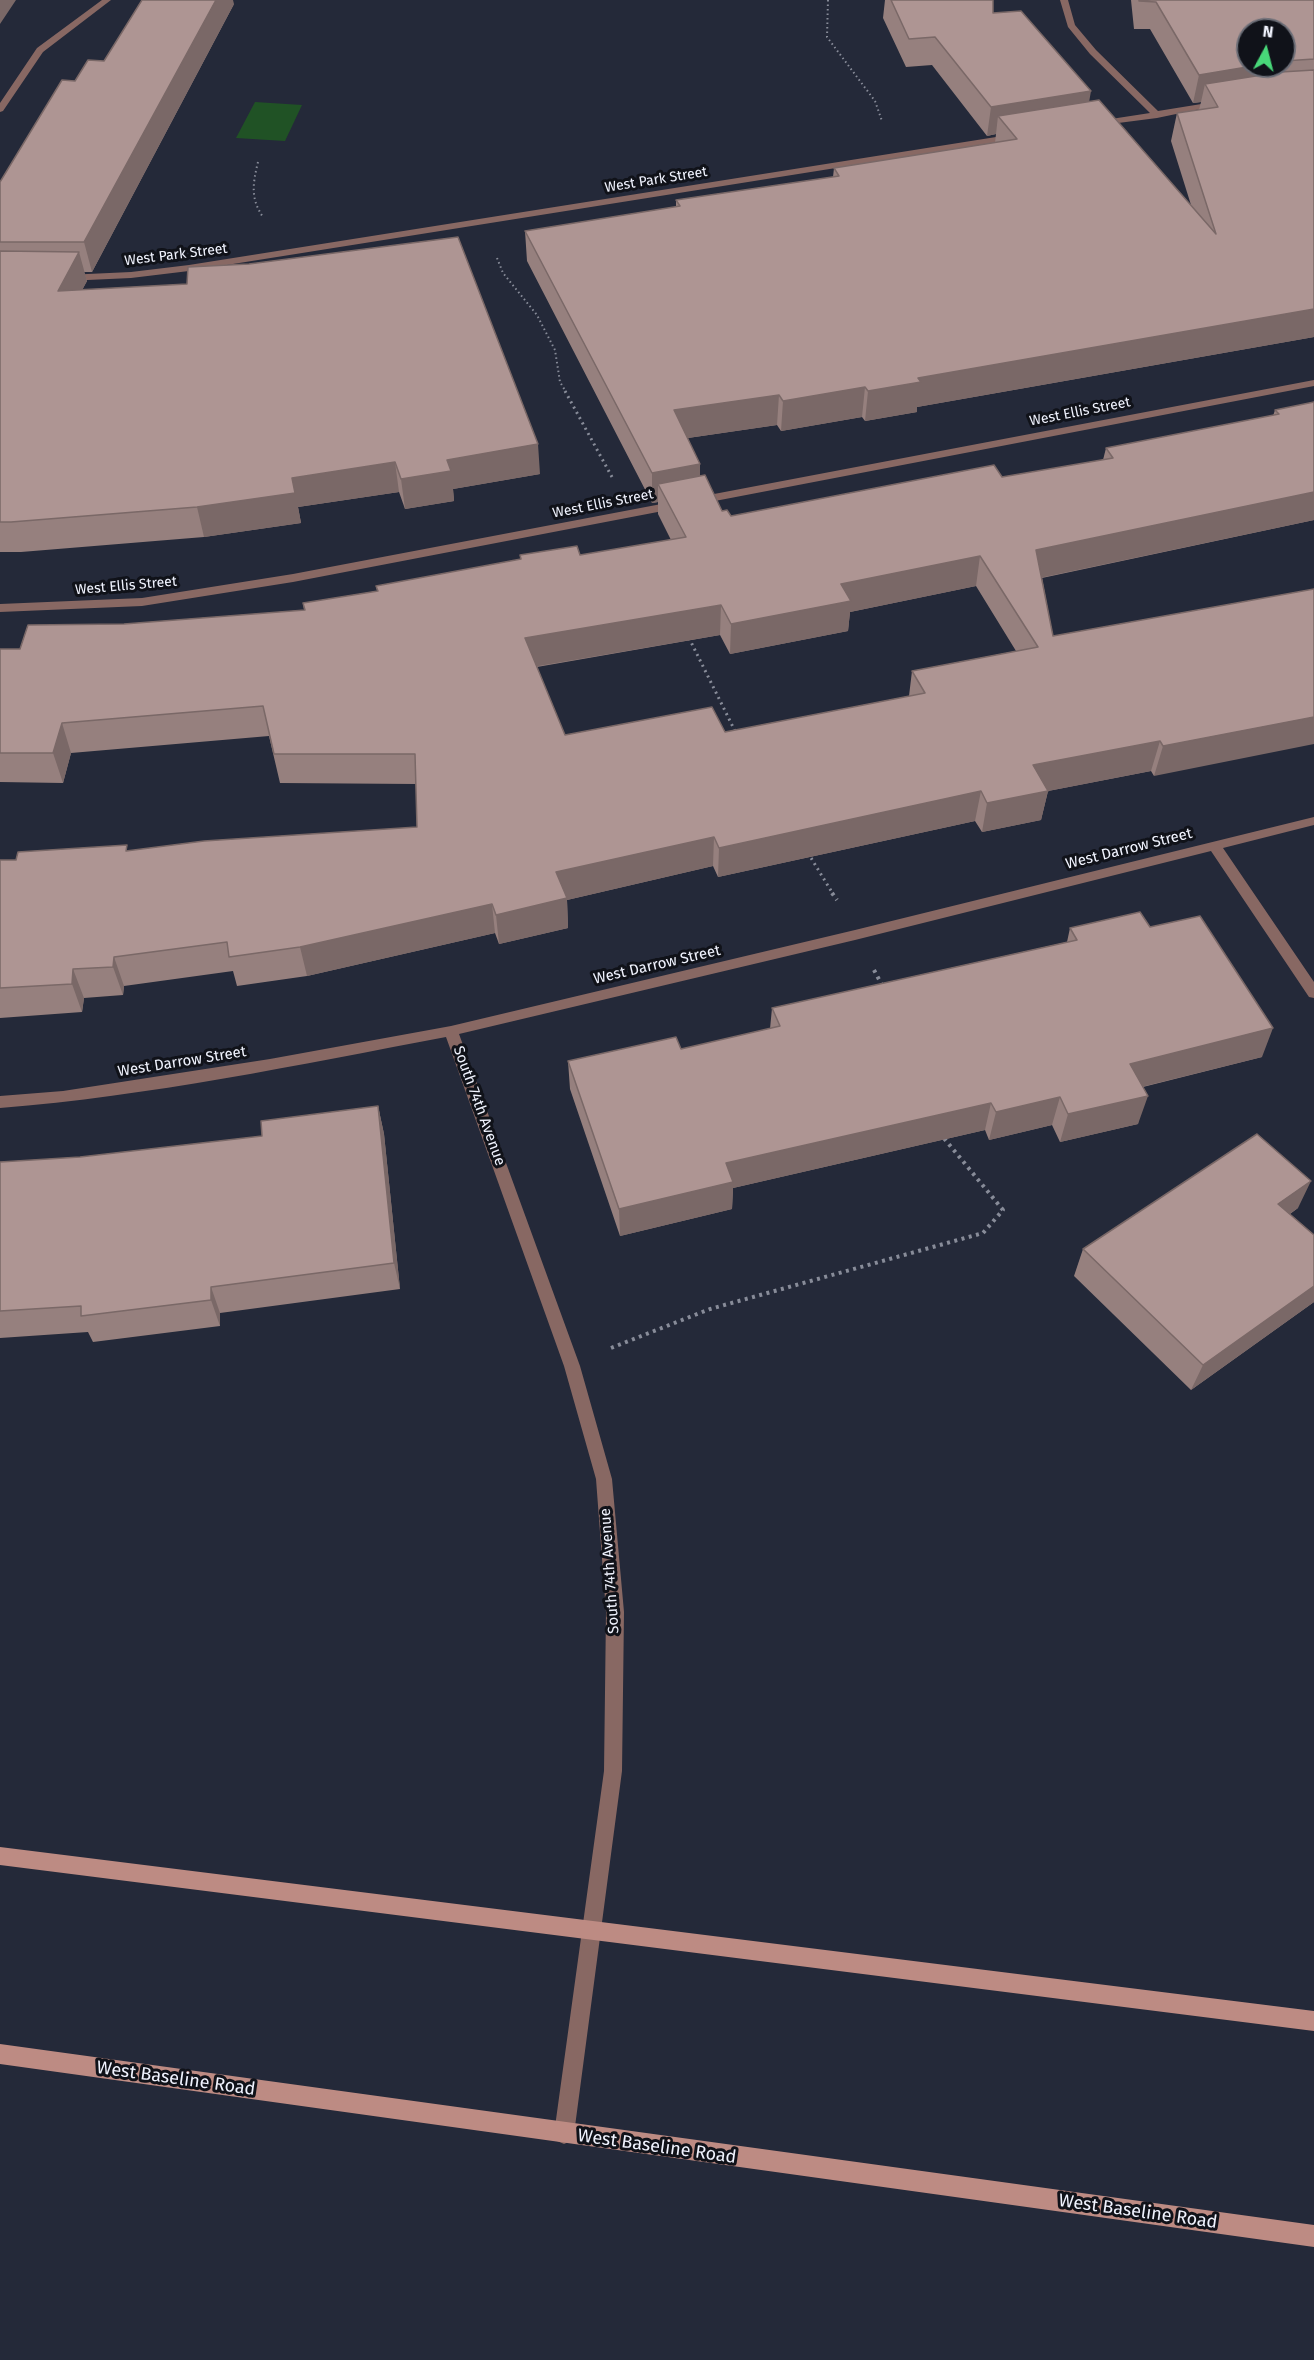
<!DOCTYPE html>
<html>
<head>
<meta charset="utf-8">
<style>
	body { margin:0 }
	#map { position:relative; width:1314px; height:2360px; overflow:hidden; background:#242939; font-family:"Fira Sans",sans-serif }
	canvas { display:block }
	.north { position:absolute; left:1236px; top:18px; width:60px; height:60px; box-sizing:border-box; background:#101219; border:2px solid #6a6c75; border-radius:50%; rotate:7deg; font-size:16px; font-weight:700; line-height:24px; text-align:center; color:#f0f3fe }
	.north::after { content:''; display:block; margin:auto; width:21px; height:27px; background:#48d779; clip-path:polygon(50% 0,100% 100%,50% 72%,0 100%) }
</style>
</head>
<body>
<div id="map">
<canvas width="1314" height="2360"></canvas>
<div class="north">N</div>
</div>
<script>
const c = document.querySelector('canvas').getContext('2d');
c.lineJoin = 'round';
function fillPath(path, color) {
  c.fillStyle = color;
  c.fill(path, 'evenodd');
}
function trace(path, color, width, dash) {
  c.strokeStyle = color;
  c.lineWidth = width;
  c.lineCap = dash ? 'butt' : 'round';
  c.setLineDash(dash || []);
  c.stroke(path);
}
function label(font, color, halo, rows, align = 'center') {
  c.font = font + ' "Fira Sans",sans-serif';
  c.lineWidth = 6;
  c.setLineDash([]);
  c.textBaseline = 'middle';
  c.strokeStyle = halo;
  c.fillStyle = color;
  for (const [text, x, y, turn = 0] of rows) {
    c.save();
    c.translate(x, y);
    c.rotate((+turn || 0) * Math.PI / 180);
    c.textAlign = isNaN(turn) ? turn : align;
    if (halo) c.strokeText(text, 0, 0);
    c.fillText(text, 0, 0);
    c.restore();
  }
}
fillPath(new Path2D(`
	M255 102 302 105 285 141 236 138Z`), '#205225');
trace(new Path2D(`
	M828 0 827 37 875 101 882 121
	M258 162C253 183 250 198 263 217
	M497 258 503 273 537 315 555 350 560 382 566 392`), '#888c99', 2, [1.5, 3]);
trace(new Path2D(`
	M565 391 612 477
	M689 638 736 733
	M808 853 833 894`), '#888c99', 3, [2, 4]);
trace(new Path2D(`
	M832 893 837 900
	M874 970 883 987
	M611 1348 710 1309 983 1233 1003 1210 943 1137`), '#888c99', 4, [3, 4.5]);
fillPath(new Path2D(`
	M102 0H111L43 52 3 111 0 112V103L37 48Z
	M1060 0H1068L1075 25 1096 50 1158 111 1220 101 1224 104 1157 118 1095 126 1094 124 1098 121 1150 113 1090 54 1068 27Z
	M1015 134 1018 135V139L189 271 131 278 66 281 61 278 66 275 131 272 189 265Z
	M1314 380V386L293 582 142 606 0 612V604L142 598 293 574Z
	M1314 817V825L1223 848 1314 982V998L1309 997 1211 851 855 940 459 1034 580 1366 612 1479 624 1612 622 1771 574 2134 571 2141 564 2144 557 2141 554 2134 604 1771 606 1612 596 1479 564 1366 446 1037C298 1065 150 1096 0 1108V1096L63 1091 270 1059 451 1026 855 930Z`), '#886863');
fillPath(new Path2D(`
	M0 1847 1314 2011V2031L0 1865Z
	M0 2044 1314 2225V2247L0 2064Z`), '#bd8b83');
fillPath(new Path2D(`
	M885 0H993V13L1089 102 1191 205 1171 141 1177 113 1199 110 1201 102 1193 103 1150 29H1134L1131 0H1314V337L917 407V412L865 421 862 417 781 431 777 425 688 438 700 476 722 511 731 516 1002 477 1103 460 1106 448 1273 416 1275 410 1314 402V520L1042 578 1053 636 1314 589 1154 776 1151 771 1048 791 1041 820 982 832 975 821 718 877 713 866 567 900 568 928 499 944 495 933 307 976 237 986 233 971 124 986 123 995 84 998 82 1012 0 1018V860H16L417 827 416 784 280 783 269 736 71 753 63 783 0 782V649H20L124 624 304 610 303 603 377 591 376 586 520 560V555H580L671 540 658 514V502L652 503 527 261 525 231 676 207V200L833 177 834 168 995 143 996 134 987 136 932 65 906 67 883 18ZM1284 30V66H1248ZM976 586 1016 651 912 671 909 696 725 732 565 735 537 667 720 635 730 654 848 631 850 612Z
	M234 4 92 272H84L87 281 82 290 540 474 453 489 454 501 405 509 399 492 298 507 301 523 204 537 21 552H0V182L75 81 104 61Z
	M1150 927 1262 1057 1143 1087 1138 1124 1060 1142 1052 1125 989 1140 985 1130 733 1188 732 1209 620 1236 570 1089 568 1061 681 1049 770 1029 772 1008 1067 942 1070 928Z
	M378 1106 384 1134 400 1289 220 1313V1326L93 1342 88 1332 0 1338V1162L80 1157 262 1136Z
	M1298 1208 1290 1214 1314 1235V1302L1191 1390 1074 1276 1083 1249Z`), '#96807e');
fillPath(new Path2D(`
	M0 0H16L0 24Z
	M216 0H233L234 4 92 272 84 242Z
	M1253 66H1280L1274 90 1205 84 1201 102 1193 103 1199 75Z
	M1091 91 1086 120 998 116 996 134 987 136 991 107Z
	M79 252 87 281 66 320 58 291Z
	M1314 309V337L917 407V412L865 421 868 391 918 378Z
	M865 387 862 417 781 431 783 401Z
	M779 395 777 425 674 440V410Z
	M538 444 540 474 453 489 454 501 405 509 401 479 447 460Z
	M395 462 399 492 298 507 301 523 204 537 197 507 292 478Z
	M700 464V494L658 484V502L652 503V473Z
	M1314 492V520L1030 580 1036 550Z
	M980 556 976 586 850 612 848 631 730 654 731 624 841 584Z
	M721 605 720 635 527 668 525 638Z
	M1314 717V744L1154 776 1163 746Z
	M62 723 71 753 63 783 53 753Z
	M1160 741 1151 771 1048 791 1041 820 982 832 987 803 1033 765Z
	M981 791 975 821 718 877 719 848Z
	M714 837 713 866 567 900 568 928 499 944 496 915 556 872Z
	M492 904 495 933 307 976 300 947Z
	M114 957 124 986 123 995 113 967Z
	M73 969 84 998 82 1012 72 984Z
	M1273 1028 1262 1057 1121 1092 1130 1064Z
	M1148 1096 1138 1124 1060 1142 1068 1114Z
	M1060 1097 1052 1125 989 1140 996 1112Z
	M991 1103 985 1130 733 1188 732 1209 620 1236 619 1209 726 1163Z
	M378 1106 384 1134 400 1289 394 1263Z
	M1311 1181 1298 1208 1266 1230 1278 1204Z
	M1314 1286V1302L1191 1390 1203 1365Z
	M211 1287 220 1313V1326L211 1300Z`), '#7a6867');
const building = new Path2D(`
	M142 0H216L84 242H0V182L62 80 75 81 88 60 104 61Z
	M891 0H993V13L1021 11 1091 91 991 107 935 37 909 39Z
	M1139 0H1314V59L1284 61V30H1248V66H1253L1199 75 1156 2 1139 1Z
	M1314 70V309L918 378 921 382 868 391 865 387 783 401 779 395 674 410 700 464 652 473 525 231 680 206 676 200 839 176 834 168 1017 139 998 116 1099 100 1216 234 1177 113 1218 107 1205 84 1281 72Z
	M458 237 538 444 447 460 451 471 401 479 395 462 292 478 295 493 197 507 11 522H0V251L79 252 58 291 187 284 188 267 249 264Z
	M1314 402V492L1036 550 1053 636 1314 589V717L1163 746 1160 741 1033 765 1048 791 987 803 981 791 719 848 714 837 556 872 567 898 496 915 492 904 300 947 229 957 227 942 114 957 113 967 73 969 72 984 0 988V860H16L18 852 127 845 126 851 204 841 417 827 415 754H274L263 706 62 723 53 753H0V649H20L28 625 124 624 305 610 303 603 378 591 376 586 521 559 520 555 577 546 580 555 686 537 658 484 705 475 722 511 727 510 731 516 994 465 1002 477 1113 458 1106 448 1279 414 1275 410ZM980 556 1038 647 912 671 925 693 725 732 712 707 565 735 525 638 721 605 731 624 851 601 841 584Z
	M1140 912 1150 927 1200 916 1273 1028 1130 1064 1148 1096 1068 1114 1060 1097 996 1112 991 1103 726 1163 733 1182 619 1209 568 1061 676 1037 681 1049 780 1026 772 1008 1077 940 1070 928Z
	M378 1106 394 1263 211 1287V1300L81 1316V1306L0 1311V1162L80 1157 262 1136 261 1121Z
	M1257 1134 1311 1181 1278 1204 1314 1235V1286L1203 1365 1083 1249Z`);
fillPath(building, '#ae9593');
trace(building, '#7a6867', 1.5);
label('14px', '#f0f3fe', '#101219', [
	["West Park Street",656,180,-9],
	["West Park Street",176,255,-7],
	["West Ellis Street",1080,412,-11],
	["West Ellis Street",603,504,-11],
	["West Ellis Street",126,586,-5]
]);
label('15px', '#f0f3fe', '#101219', [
	["West Darrow Street",1129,849,-14],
	["West Darrow Street",657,965,-13],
	["West Darrow Street",182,1062,-9],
	["South 74th Avenue",479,1106,70],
	["South 74th Avenue",610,1571,-94]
]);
label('18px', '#f0f3fe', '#101219', [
	["West Baseline Road",176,2079,8],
	["West Baseline Road",657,2147,8],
	["West Baseline Road",1138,2212,8]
]);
</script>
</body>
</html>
